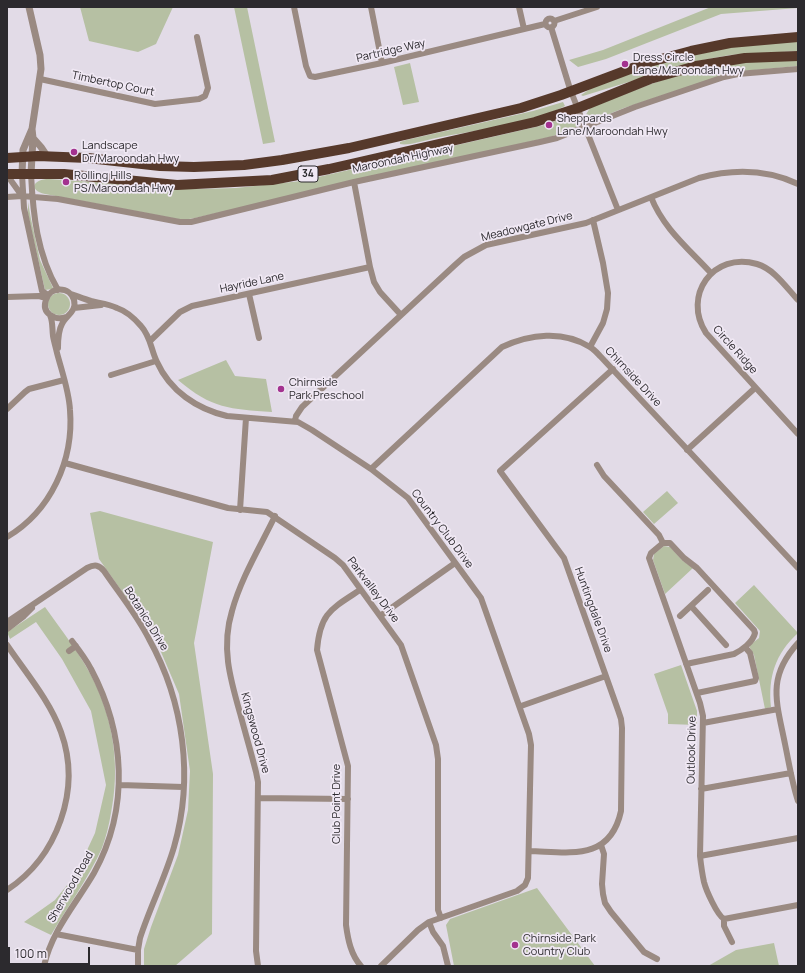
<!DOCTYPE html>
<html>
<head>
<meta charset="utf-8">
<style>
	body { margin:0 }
	#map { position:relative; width:805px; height:973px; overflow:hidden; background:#e2dbe7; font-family:Manrope,sans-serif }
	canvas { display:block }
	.frame { position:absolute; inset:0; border:8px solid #2c2a2e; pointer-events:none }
	.scale { position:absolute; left:8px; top:947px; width:82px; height:18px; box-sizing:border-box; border:2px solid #2c2a2e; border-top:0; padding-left:5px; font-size:12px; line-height:14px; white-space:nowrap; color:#2c2a2e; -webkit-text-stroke:3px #f0e8f4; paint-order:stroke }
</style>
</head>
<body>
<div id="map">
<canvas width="805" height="973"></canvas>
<div class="frame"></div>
<div class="scale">100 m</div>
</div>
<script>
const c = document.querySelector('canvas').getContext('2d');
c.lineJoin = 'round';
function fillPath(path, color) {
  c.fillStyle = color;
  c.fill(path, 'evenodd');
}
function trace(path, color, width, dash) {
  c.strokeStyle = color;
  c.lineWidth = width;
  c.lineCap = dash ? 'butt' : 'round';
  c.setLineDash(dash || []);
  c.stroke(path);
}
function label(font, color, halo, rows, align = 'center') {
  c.font = font + ' Manrope,sans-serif';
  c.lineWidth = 3.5;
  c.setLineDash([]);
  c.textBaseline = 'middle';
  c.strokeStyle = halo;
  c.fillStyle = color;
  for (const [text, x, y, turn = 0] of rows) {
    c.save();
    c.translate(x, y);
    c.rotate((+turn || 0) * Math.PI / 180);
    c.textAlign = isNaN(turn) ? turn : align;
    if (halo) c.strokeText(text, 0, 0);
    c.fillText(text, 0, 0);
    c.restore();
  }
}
fillPath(new Path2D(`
	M80 7H173L156 44 138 52 89 41Z
	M234 7H247L275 142 263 144Z
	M711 7H798V8L721 14 606 59 578 67 569 60 603 50Z
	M798 41V51L730 55 697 61 583 96 581 95 593 87 645 66 735 46Z
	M798 60V66L733 72 624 108 594 120 586 119 585 116 590 108C635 90 681 70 730 64 753 61 776 61 798 60Z
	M410 63 419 102 403 105 394 67Z
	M563 102 565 106C528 125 476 130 436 138 426 140 409 146 400 144V142L406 140 533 111Z
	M571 115 575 116 579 120V123L577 127 550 137 195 218 183 220 45 194C28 190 33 179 49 179L197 189 236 188 301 181 505 134 544 125Z
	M28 202 31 219 40 260 53 288 52 289 45 290 28 214Z
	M48 304a11 11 0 1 1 22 0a11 11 0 1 1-22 0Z
	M226 360 235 376 266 379 272 412C230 409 212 409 178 380Z
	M667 491 678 503 654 524 643 512Z
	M100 511 213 542 194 643 213 774 212 934 175 966H144V949L151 927 178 855 188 810 190 771 179 694 155 638 99 559 90 513Z
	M664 546 670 547 683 561 693 568 665 594 653 560 654 554Z
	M754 585 798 633C775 654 768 677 771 707L765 709 754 655 750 648V645L759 638 760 631 735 603Z
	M45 607C62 631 82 656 95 683 114 724 120 768 111 813 109 825 106 837 102 848 88 879 68 906 51 935L24 922 55 900 76 874 95 833 106 785 91 711 62 659 36 622 10 639 7 632Z
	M681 665 697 711V725L668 724V714L654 674Z
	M537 888 595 966H454L446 925 450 919Z
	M774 943 779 966H708L736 950Z`), '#b6c0a3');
trace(new Path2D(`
	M294 7 306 66 310 76 315 77 382 63 545 24
	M371 7 382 63
	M519 7 524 29
	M545.5 23a4.5 4.5 0 1 1 9 0a4.5 4.5 0 1 1-9 0Z
	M554 21 597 7
	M551 27 570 89 618 210
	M40 79 155 104 199 99 205 96 208 88 197 37
	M22 174 24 208 42 291 48 295
	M31 174C33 214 37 254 58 290
	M7 175 22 196
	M354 182 370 267 374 282 380 292 401 315
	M7 197 22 196 58 199 180 222H191L354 182 540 142 557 138 635 107 724 77 738 74 798 69
	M651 197C663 228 689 249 711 273
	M71 294C77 296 84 299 91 301 99 303 109 304 117 308 126 311 135 319 141 326 151 337 151 350 157 362 170 391 197 409 227 416L298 422 312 430 371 469 408 498 481 598 529 734 531 745 528 878 525 885 517 891 429 922 418 930 381 966
	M249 294 259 338
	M7 297 39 296 46 298
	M798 300C786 287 774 269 757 264 713 251 682 296 706 333L798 434
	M74 308 101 305
	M150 341 180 312 192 306 370 267
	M590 347 603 323 607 309 608 293 603 263 593 220
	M58 348C58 340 58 331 62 324 66 315 77 312 74 300 70 286 50 286 46 300 41 313 55 321 66 317
	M111 375 156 361
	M7 409 25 392 29 389 64 380
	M295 421 296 416 302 407 455 265 464 257 486 245 586 223 699 178C732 169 766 169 798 184
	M687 450 755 388
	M65 463 228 508 267 512 335 558 343 565 401 645 436 745 438 759V910L441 918
	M597 465 604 476 659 535 663 543
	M371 469 502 347C530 334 563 330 590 347 594 349 598 354 601 357L798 568
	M240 510 246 418
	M7 537C51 511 74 460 70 410 69 391 62 372 57 353 56 348 54 342 53 336 52 328 53 322 50 315
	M663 543 651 553 649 558 700 703 703 716 700 856C701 865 702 873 704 882 706 890 717 915 724 919V926L732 942
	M663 543H670L684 558 697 568 754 630 755 633C753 642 742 650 734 654L686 664
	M360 590C331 609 320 613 317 650L348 766 346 925C348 940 351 955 361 966
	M691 606 726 645
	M380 616 455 563
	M680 616 708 590
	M7 622 87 568C95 564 99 565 104 571 119 593 137 615 149 639 184 702 194 778 174 847 165 878 150 907 140 938L138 950V966
	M7 629 24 616 32 608
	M798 643C766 678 777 703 785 744 789 763 792 783 798 801
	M7 645C26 673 50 701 61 732 82 790 57 857 7 890
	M69 651 76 646
	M697 693 755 681 756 678 750 653 745 647
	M521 706 606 676
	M703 723 778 709
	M120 785 183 787
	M701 789 791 773
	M258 798 348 799
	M601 845 604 854 602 884 603 894 605 903 611 912 644 952 657 959
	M529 851C569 852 610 862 621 811L622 728 621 719 618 710 564 558 500 471 613 369
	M700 856 798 838
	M724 919 798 905
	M429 922 433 932 443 946 448 966
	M56 934 138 950
	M44 966C52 930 76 904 94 873 130 808 125 733 91 669 86 659 79 650 72 641
	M258 966 256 951 258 782 256 772C251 752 245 732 240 713 230 678 221 647 232 611 241 578 260 547 275 516`), '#9a8a82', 6);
trace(new Path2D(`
	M29 7 40 55 41 69 32 129 33 138 31 174
	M33 138 41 147 47 156
	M22 174 23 150 32 129`), '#9a8a82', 7);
trace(new Path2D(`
	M7 158 38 156 88 158 160 166 194 167 244 165 282 160 349 148 521 108 561 95 646 63 691 51 730 43 798 37
	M7 174H64L177 185 272 180 329 169 535 122 578 108 650 79 696 66 745 58 798 56`), '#56392b', 10);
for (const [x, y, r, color] of [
	[625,64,4,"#a3328f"],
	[549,125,4,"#a3328f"],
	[74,152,4,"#a3328f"],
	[66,182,4,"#a3328f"],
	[281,389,4,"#a3328f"],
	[515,945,4,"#a3328f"]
]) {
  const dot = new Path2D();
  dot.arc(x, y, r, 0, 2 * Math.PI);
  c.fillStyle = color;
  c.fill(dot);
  trace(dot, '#f0e8f4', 1.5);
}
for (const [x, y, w] of [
	[308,174,20]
]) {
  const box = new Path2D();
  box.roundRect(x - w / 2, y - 8, w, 16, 3);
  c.fillStyle = '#f0e8f4';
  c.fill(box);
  trace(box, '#2c2a2e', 1);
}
label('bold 10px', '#2c2a2e', null, [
	["34",308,174]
]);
label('11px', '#2c2a2e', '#f0e8f4', [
	["Partridge Way",391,51,-13],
	["Timbertop Court",113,84,12],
	["Maroondah Highway",403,159,-12],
	["Meadowgate Drive",527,227,-14],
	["Hayride Lane",252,283,-12],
	["Circle Ridge",735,350,48],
	["Chirnside Drive",633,377,47],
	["Country Club Drive",442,529,53],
	["Parkvalley Drive",373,590,53],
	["Huntingdale Drive",593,610,70],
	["Botanica Drive",146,619,58],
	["Kingswood Drive",255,733,75],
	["Outlook Drive",692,750,-89],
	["Club Point Drive",337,804,-90],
	["Sherwood Road",71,887,-60]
]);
label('11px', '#2c2a2e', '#f0e8f4', [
	["Dress Circle",633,58],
	["Lane/Maroondah Hwy",633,71],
	["Sheppards",557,119],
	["Lane/Maroondah Hwy",557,132],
	["Landscape",82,146],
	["Dr/Maroondah Hwy",82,159],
	["Rolling Hills",74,176],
	["PS/Maroondah Hwy",74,189],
	["Chirnside",289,383],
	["Park Preschool",289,396],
	["Chirnside Park",523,939],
	["Country Club",523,952]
], 'left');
</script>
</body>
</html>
